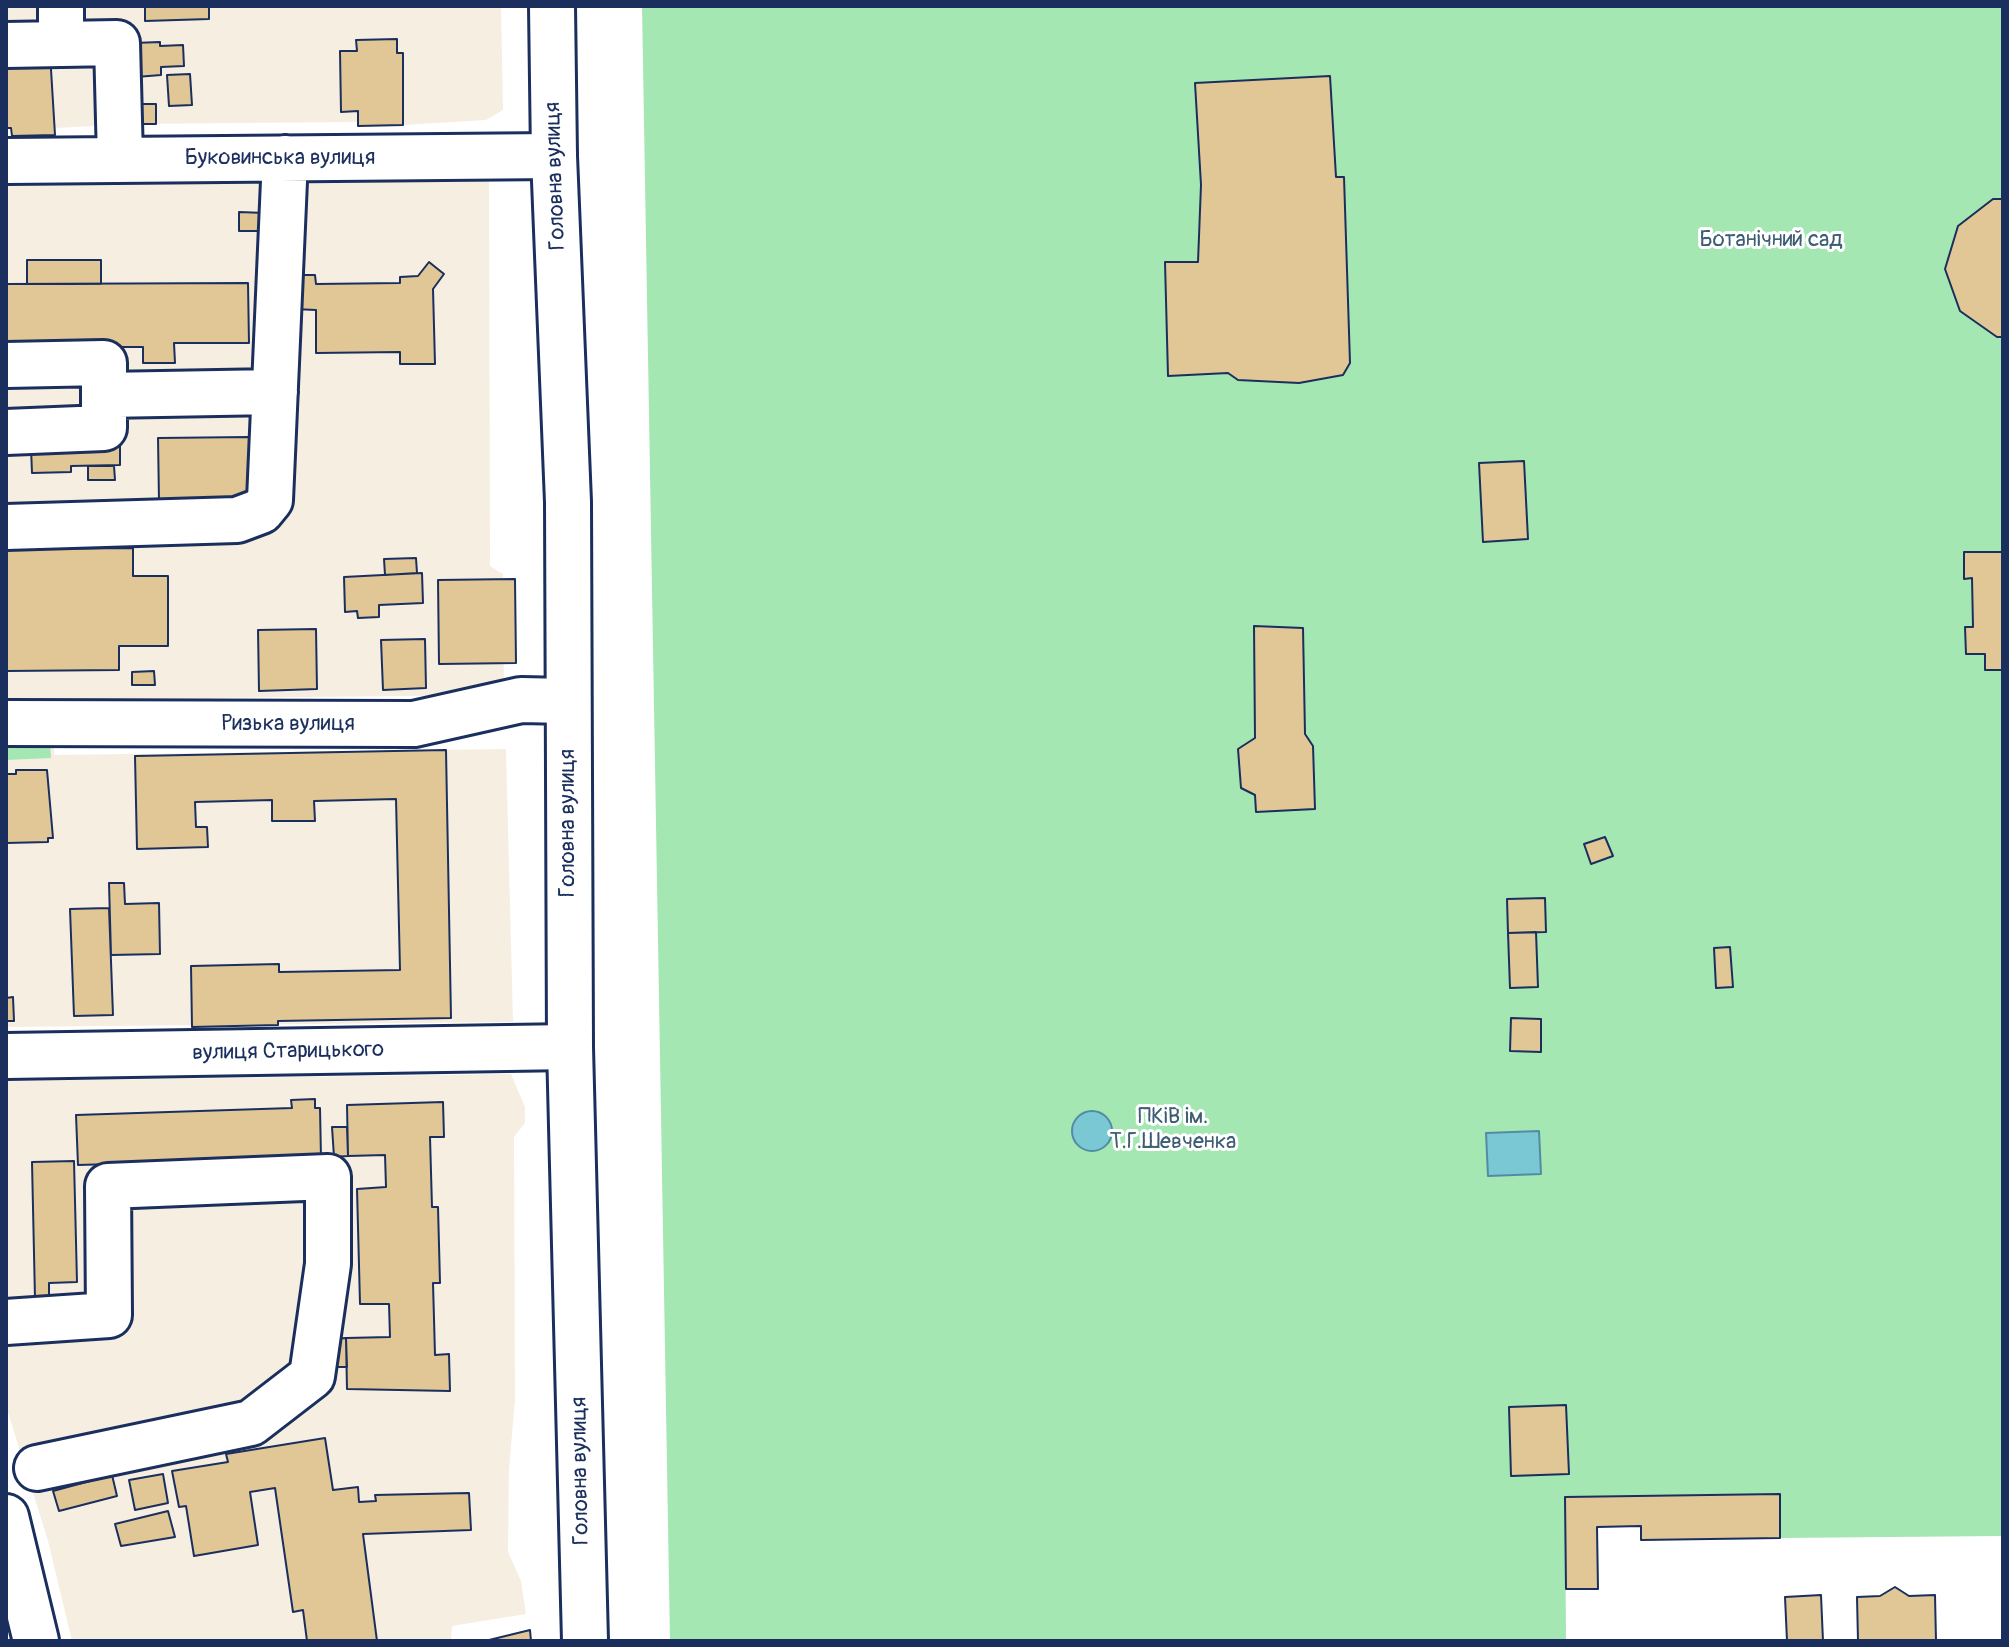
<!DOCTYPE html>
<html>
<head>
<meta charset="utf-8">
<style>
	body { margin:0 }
	#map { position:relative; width:2009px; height:1647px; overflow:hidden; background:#fff; font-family:Pangolin,sans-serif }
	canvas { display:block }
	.frame { position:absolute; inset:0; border:8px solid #1b2f5e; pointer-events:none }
</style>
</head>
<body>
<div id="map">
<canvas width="2009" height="1647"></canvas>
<div class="frame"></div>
</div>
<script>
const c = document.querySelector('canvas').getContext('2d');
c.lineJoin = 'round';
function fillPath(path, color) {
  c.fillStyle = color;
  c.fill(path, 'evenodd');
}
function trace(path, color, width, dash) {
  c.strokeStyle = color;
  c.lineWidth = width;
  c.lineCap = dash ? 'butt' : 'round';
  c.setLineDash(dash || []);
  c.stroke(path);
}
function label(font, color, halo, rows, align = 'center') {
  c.font = font + ' Pangolin,sans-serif';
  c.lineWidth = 6;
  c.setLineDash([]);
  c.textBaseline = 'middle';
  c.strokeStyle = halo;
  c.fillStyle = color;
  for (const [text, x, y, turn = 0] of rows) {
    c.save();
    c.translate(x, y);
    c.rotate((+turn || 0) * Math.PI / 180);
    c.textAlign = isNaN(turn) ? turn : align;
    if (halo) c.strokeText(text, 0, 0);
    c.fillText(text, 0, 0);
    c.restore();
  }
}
fillPath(new Path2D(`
	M6 6H501L503 110 486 120 403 125 358 126V122L135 124 55 128V135L12 136 11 128H6Z
	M489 176 490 566 503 574 504 695 6 700V184Z
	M54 741V755L506 749 513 1022 6 1027V742Z
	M511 1074 525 1107V1123L514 1137 515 1398 509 1470 508 1552 521 1581 526 1614 452 1626 451 1641H72L48 1541 6 1406V1081Z`), '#f6eee0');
fillPath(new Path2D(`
	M642 6H2003V1536L1780 1538V1494L1565 1498 1566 1641H670Z
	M50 743 51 758 6 760V744Z`), '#a4e7b2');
const water = new Path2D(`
	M1072 1131a20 20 0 1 1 40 0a20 20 0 1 1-40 0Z
	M1539 1131 1541 1174 1488 1176 1486 1133Z`);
fillPath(water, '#79c8d4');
trace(water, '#538ba5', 2);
const building = new Path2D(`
	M145 6H209V19L145 21Z
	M397 39V53H403V125L358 126V111L341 112 340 51H357L356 40Z
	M160 42V46L183 45 184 66 161 67V75L136 77 134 43Z
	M50 53 55 135 12 136 11 128H6V54Z
	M190 74 192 105 169 106 167 75Z
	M1330 76 1336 177H1344L1350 363 1343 375 1299 383 1238 380 1228 373 1168 376 1165 262H1198L1201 185 1195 83Z
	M135 104H156V124H135Z
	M1993 199H2003V337H1997L1960 311 1945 269 1958 226Z
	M239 212 265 213V231H239Z
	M27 260H101V284H27Z
	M429 262 444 274 433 289 435 364H400V352L316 353V310L294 309 293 275H315L316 284 400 283V277L418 276Z
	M248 283 249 343H174L175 363H143V347H6V284Z
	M249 437 250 500 159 501 158 438Z
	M120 439V465L71 466V472L32 473 31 448Z
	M1524 461 1528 539 1483 542 1479 463Z
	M88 466H114L115 480H88Z
	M133 548V576H168V646H119V670L6 671V549Z
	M1964 552H2003V670H1985V654H1966L1965 627H1973L1972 578 1964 579Z
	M416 558 417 573 385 575 384 559Z
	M422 573 423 603 379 605V617L358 618 357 611 345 612 344 577Z
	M515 579 516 663 439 664 438 580Z
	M1254 626 1303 628 1305 734 1313 746 1315 809 1256 812 1255 795 1241 788 1238 749 1255 738Z
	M316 629 317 689 259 691 258 630Z
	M425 639 426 688 383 690 381 640Z
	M154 671 155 685H132V672Z
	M446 750 451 1018 278 1021V1025L192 1027 191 966 279 964V972L400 970 396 799 314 801 315 821H272V800L195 802 196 827H207L208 847 137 849 135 756Z
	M16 770H47L53 838H48V842L6 843V774H16Z
	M1605 837 1613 856 1591 864 1584 844Z
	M109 883H124L125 904 159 903 160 954 111 955Z
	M1545 898 1546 932 1508 933 1507 899Z
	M109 908 113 1015 74 1016 70 909Z
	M1536 932 1538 987 1510 988 1508 933Z
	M1730 947 1733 987 1716 988 1714 948Z
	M13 997 14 1021H6V998Z
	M1511 1018 1541 1019V1052L1510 1051Z
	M315 1099V1108H320L321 1158 78 1165 76 1115 292 1108 291 1100Z
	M443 1102 444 1137H430L432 1207H438L440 1283H433L435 1355 449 1354 450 1391 347 1389 346 1338 390 1337 389 1304H360L357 1189 386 1187 385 1155 348 1156 347 1105Z
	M332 1127H347L348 1156 334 1157Z
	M74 1161 77 1282 49 1283V1299H35L32 1162Z
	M346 1338 347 1367H331L330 1339Z
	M1566 1405 1569 1474 1511 1476 1509 1407Z
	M325 1438 333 1490 358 1487 359 1502 376 1501 375 1495 469 1493 471 1530 363 1534 377 1641H307L303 1610 293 1612 275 1488 250 1492 258 1545 194 1556 186 1506 179 1507 172 1471 228 1462 226 1454Z
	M163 1474 168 1503 135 1510 129 1480Z
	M112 1475 117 1496 59 1511 53 1491Z
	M1780 1494V1538L1641 1540V1526L1597 1527 1598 1589H1566L1565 1497Z
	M168 1511 175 1537 121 1546 115 1524Z
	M1895 1587 1909 1596 1935 1595 1936 1641H1858L1857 1597 1880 1596Z
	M1821 1595 1823 1641H1787L1785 1597Z
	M530 1630 531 1641H485Z`);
fillPath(building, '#e1c796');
trace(building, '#1b2f5e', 2);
const minor = new Path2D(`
	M61 6V44
	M6 45 117 43 120 159
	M6 161 554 156
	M6 365 104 363V428L6 432
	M104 395 275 392
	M6 527 237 520 261 511 270 500 285 158
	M6 723 414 724 521 700 567 701
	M6 1056 570 1047
	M6 1322 109 1315 108 1186 328 1177V1264L312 1376 251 1423 37 1468
	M6 1517 36 1641`);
const major = new Path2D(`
	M552 6 554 156 568 502 570 1047 585 1641`);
trace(minor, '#1b2f5e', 50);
trace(major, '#1b2f5e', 50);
trace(minor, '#fff', 44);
trace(major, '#fff', 44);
label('22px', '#1b2f5e', '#fff', [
	["Буковинська вулиця",280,158],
	["Головна вулиця",556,176,-92],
	["Ризька вулиця",288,724],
	["Головна вулиця",568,823,-90],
	["вулиця Старицького",288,1052,-1],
	["Головна вулиця",581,1471,-91]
]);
label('22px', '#3d5d73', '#fff', [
	["Ботанічний сад",1771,240],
	["ПКіВ ім.",1173,1117],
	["Т.Г.Шевченка",1173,1142]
]);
</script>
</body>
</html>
